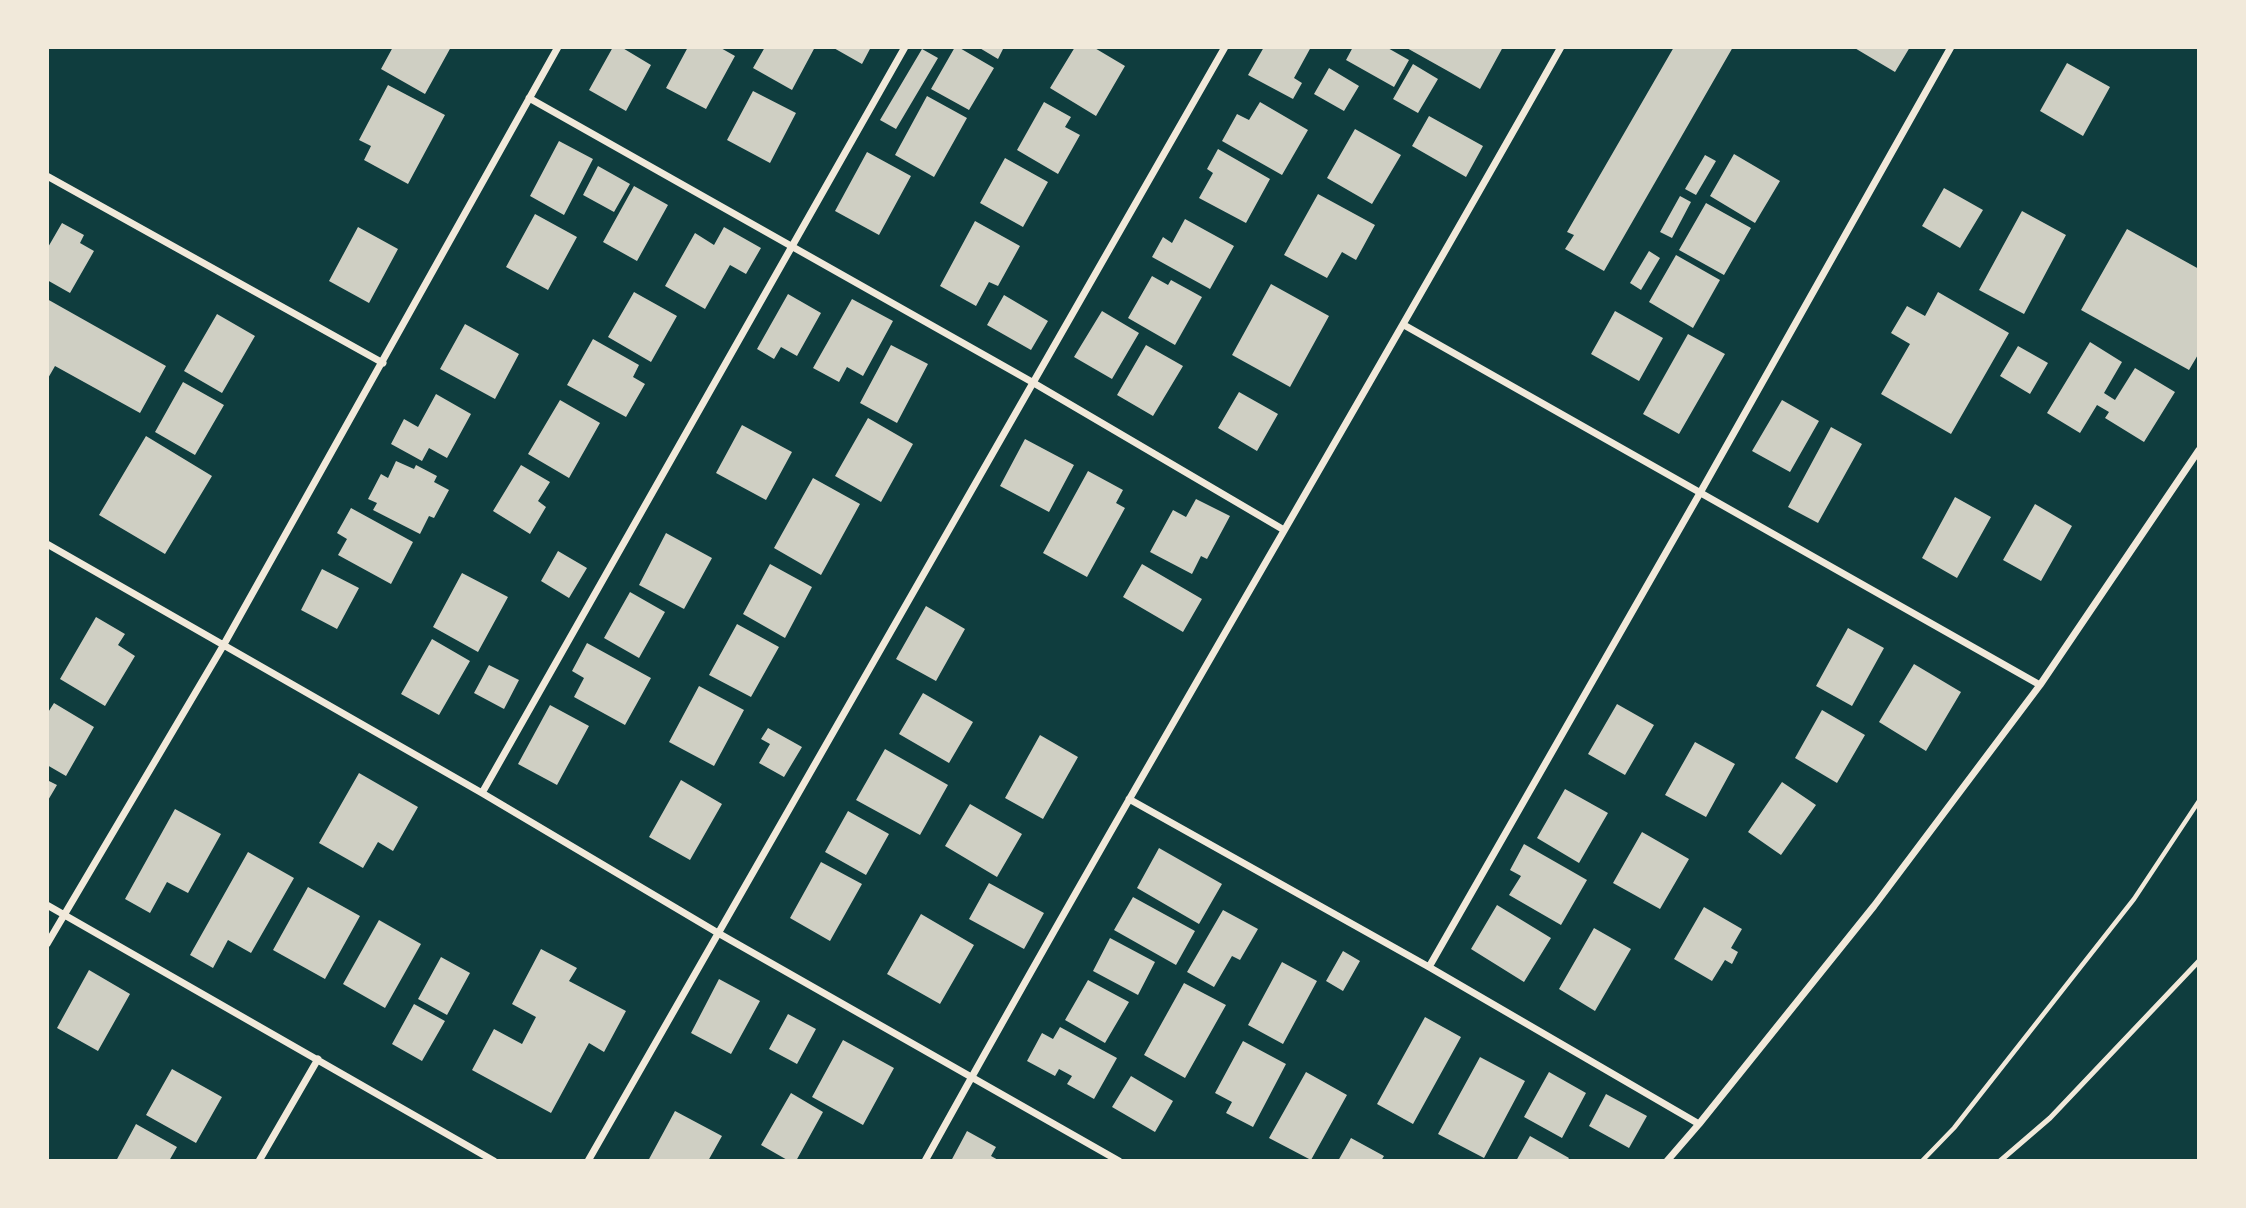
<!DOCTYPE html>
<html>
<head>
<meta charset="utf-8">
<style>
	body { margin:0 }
	#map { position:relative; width:2246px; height:1208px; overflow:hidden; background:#0f3d3e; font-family:"Sofia Sans Condensed",sans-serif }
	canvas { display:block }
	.frame { position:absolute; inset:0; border:49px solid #f1e9da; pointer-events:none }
</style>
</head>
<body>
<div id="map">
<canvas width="2246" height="1208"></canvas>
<div class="frame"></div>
</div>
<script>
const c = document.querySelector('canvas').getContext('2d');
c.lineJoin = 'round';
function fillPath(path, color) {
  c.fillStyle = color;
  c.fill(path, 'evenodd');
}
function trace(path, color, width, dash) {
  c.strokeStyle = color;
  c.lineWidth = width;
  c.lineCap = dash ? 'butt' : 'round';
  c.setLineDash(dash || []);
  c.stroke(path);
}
fillPath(new Path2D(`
	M393 47H451L425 94 381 69Z
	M613 47H621L651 65 626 111 589 90Z
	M688 47H719L735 56 706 109 666 88Z
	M765 47H815L792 90 753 68Z
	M832 47H871L862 64Z
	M955 47H958L994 68 969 110 931 89Z
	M978 47H1004L998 59Z
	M1075 47H1093L1125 66 1096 116 1050 88Z
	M1264 47H1311L1294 78 1302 83 1293 99 1248 75Z
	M1353 47H1386L1409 60 1394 87 1346 60Z
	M1405 47H1503L1480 89Z
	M1674 47H1733L1604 271 1565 249 1574 235 1567 232Z
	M1853 47H1910L1895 72Z
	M922 49 938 58 896 129 880 120Z
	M2067 63 2110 87 2083 136 2040 111Z
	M1413 64 1438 79 1418 113 1393 99Z
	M1329 68 1359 86 1344 111 1314 94Z
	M388 85 445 115 408 184 364 160 371 146 359 140Z
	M753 91 796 113 770 163 727 140Z
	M927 96 967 118 934 177 895 155Z
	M1044 102 1071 117 1065 127 1080 135 1058 174 1017 150Z
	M1260 102 1308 130 1282 175 1222 141 1237 114 1249 120Z
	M1429 116 1483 146 1466 177 1412 146Z
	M1355 129 1401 155 1372 204 1327 178Z
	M559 141 593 159 564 215 530 196Z
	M1218 149 1270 179 1246 223 1199 198 1213 173 1207 169Z
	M867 152 911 176 879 235 835 211Z
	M1734 154 1780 181 1755 223 1710 196Z
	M1705 155 1716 161 1696 195 1685 189Z
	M1005 158 1048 182 1023 227 980 203Z
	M598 166 630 184 614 212 583 195Z
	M634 186 668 205 637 261 603 242Z
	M1944 188 1983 210 1960 248 1922 226Z
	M1318 194 1375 225 1356 260 1342 252 1327 278 1284 255Z
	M1680 196 1691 202 1672 238 1660 232Z
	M1706 203 1751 228 1724 275 1679 250Z
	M2022 211 2066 235 2024 314 1979 290Z
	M535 214 577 237 548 290 506 267Z
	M1185 219 1234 246 1210 289 1152 257 1163 237 1172 243Z
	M975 221 1020 246 998 286 989 282 976 306 940 286Z
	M62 223 84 235 80 243 94 251 70 293 47 280V249Z
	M358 227 398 249 369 303 329 281Z
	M724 227 761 248 746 274 730 265 705 309 665 286 695 233 714 245Z
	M2127 229 2199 269V353L2189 370 2081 310Z
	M1649 251 1660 258 1641 290 1630 283Z
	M1676 255 1720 280 1693 328 1649 302Z
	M1152 276 1168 285 1171 280 1202 297 1175 345 1128 318Z
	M1271 284 1329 316 1290 387 1232 355Z
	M634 292 677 316 651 362 608 337Z
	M1938 292 2009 333 1951 434 1881 394 1910 344 1891 333 1907 306 1925 316Z
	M788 294 821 313 797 356 781 347 774 359 757 349Z
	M1004 295 1048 321 1031 350 987 325Z
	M47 299 166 366 140 413 55 366 47 380Z
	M852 299 893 321 863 376 847 367 839 382 813 368Z
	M1102 311 1139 333 1112 379 1074 357Z
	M1615 311 1663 338 1639 381 1591 354Z
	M217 314 255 336 222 393 184 371Z
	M465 324 519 354 495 399 440 369Z
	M1688 334 1725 354 1679 434 1643 414Z
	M593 339 639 365 633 377 645 384 626 417 567 385Z
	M2090 342 2122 362 2104 393 2115 400 2135 368 2175 392 2144 442 2105 418 2109 412 2097 405 2080 433 2047 413Z
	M891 345 928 364 897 423 860 403Z
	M1146 345 1183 366 1153 416 1117 395Z
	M2018 346 2048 363 2030 394 2000 376Z
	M183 382 224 405 195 455 155 432Z
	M1239 392 1278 414 1257 451 1218 428Z
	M436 394 471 414 447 458 429 448 422 461 391 444 404 419 418 427Z
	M560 400 600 423 569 478 528 454Z
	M1782 400 1819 421 1790 472 1752 451Z
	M868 418 913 444 881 502 835 476Z
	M742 425 792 452 766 500 716 473Z
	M1831 427 1862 444 1818 523 1788 507Z
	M146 436 212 476 165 554 99 515Z
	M1025 439 1074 465 1049 512 1000 486Z
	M396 461 414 469 416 465 437 476 434 482 449 490 434 518 429 516 420 534 373 510 377 503 368 499 381 474 388 478Z
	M521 465 550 482 538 501 546 507 530 534 493 511Z
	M1088 471 1123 490 1116 503 1125 508 1087 577 1043 553Z
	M813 478 860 504 821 575 774 548Z
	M1955 497 1991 517 1957 578 1922 558Z
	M1196 499 1230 516 1207 559 1201 556 1192 574 1150 552 1173 510 1186 517Z
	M2035 504 2072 526 2041 581 2003 560Z
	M351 508 413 542 391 584 338 555 347 539 337 533Z
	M666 533 712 558 684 609 639 585Z
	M558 551 587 568 569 598 541 581Z
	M770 564 812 587 785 638 743 614Z
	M1142 564 1202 599 1183 632 1123 597Z
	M322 569 359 588 337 629 301 610Z
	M462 573 508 597 478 652 433 627Z
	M630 592 665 612 639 658 604 638Z
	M926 606 965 629 936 681 896 659Z
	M96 617 125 634 118 645 135 656 105 706 60 679Z
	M737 624 779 647 751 697 709 675Z
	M1848 628 1884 648 1852 706 1816 686Z
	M432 639 470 661 439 715 401 694Z
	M587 643 651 678 625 725 574 697 584 678 572 671Z
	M1914 664 1961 692 1926 751 1879 722Z
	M489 665 519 680 504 709 474 693Z
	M699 686 744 710 714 766 669 742Z
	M923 693 973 722 949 763 899 734Z
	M54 703 94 727 66 776 47 765V714Z
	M1617 704 1654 725 1625 775 1588 754Z
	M550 705 589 726 557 785 518 764Z
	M1822 710 1865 735 1837 783 1795 758Z
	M768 728 802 747 784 777 759 763 770 744 761 739Z
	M1040 735 1078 757 1043 819 1005 798Z
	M1695 742 1735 764 1706 817 1665 795Z
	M885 749 948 785 920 835 856 800Z
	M359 773 418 807 393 851 378 842 363 868 319 843Z
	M47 780 57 785 47 802Z
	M681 780 722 804 690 860 649 837Z
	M1782 782 1816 805 1781 855 1748 832Z
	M1565 789 1608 813 1579 863 1537 838Z
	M970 804 1022 834 997 877 945 846Z
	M175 809 221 834 188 893 167 882 150 913 125 899Z
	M848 811 889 834 866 875 825 852Z
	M1642 832 1689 859 1660 909 1613 883Z
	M1524 844 1587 880 1561 925 1509 895 1521 876 1510 870Z
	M1159 848 1222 884 1199 924 1137 888Z
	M248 852 294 878 251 953 228 940 213 968 190 955Z
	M821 862 862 884 830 941 790 918Z
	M989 883 1044 913 1024 949 969 919Z
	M308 887 360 916 325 979 273 950Z
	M1133 897 1195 931 1176 965 1114 930Z
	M1497 905 1551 938 1524 982 1471 949Z
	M1704 907 1742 929 1731 948 1738 952 1732 964 1725 960 1712 981 1674 959Z
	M1223 910 1258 929 1240 960 1232 956 1214 987 1187 972Z
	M921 914 974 945 940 1004 887 974Z
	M379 920 421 944 385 1008 343 984Z
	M1594 928 1631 949 1595 1011 1559 989Z
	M1110 938 1155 962 1138 995 1093 971Z
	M541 949 577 968 569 981 626 1011 604 1052 589 1043 551 1113 472 1070 494 1029 522 1044 536 1017 512 1004Z
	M1343 951 1360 961 1343 991 1326 981Z
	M441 957 470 973 447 1015 418 999Z
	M1282 962 1317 981 1283 1044 1248 1025Z
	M89 970 130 994 98 1051 57 1028Z
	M719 979 760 1001 731 1054 691 1033Z
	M1088 980 1129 1002 1105 1043 1065 1020Z
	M1184 983 1226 1005 1185 1078 1144 1055Z
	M414 1004 445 1021 422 1061 392 1044Z
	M788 1014 816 1029 797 1064 769 1049Z
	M1425 1017 1461 1037 1413 1124 1377 1104Z
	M1060 1027 1117 1058 1094 1099 1067 1084 1072 1076 1059 1069 1055 1076 1027 1061 1042 1033 1053 1039Z
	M843 1040 894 1068 863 1125 812 1097Z
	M1243 1041 1286 1064 1253 1127 1226 1113 1232 1102 1215 1093Z
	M1480 1057 1525 1081 1484 1158 1438 1134Z
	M172 1069 222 1097 196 1143 146 1115Z
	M1306 1072 1347 1095 1311 1160 1269 1138Z
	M1549 1072 1586 1093 1562 1138 1524 1117Z
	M1131 1076 1173 1101 1155 1132 1112 1107Z
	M791 1093 823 1112 796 1161H789L761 1145Z
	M1606 1094 1647 1116 1629 1148 1589 1126Z
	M675 1111 722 1136 708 1161H648Z
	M136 1124 177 1147 169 1161H116Z
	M967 1131 996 1147 991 1156 1000 1161H951Z
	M1530 1136 1569 1158 1567 1161H1516Z
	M1351 1138 1384 1156 1381 1161H1338Z`), '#cfcfc3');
trace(new Path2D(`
	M1922 1161 1954 1128 2134 899 2199 801`), '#f1e9da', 4.5);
trace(new Path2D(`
	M2000 1161 2050 1118 2199 961`), '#f1e9da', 5);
trace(new Path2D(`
	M529 98 1032 382 1284 530
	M47 176 383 363
	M1404 325 2040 685
	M47 544 482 793 718 933 1119 1161
	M482 793 905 47
	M1129 799 1429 967 1699 1124
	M47 905 494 1161
	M47 944 223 646 558 47
	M1429 967 1700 493 1951 47
	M259 1161 318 1059
	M588 1161 1225 47
	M925 1161C1132 787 1351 420 1561 47
	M1667 1161 1699 1124 1874 906 2040 685 2199 450`), '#f1e9da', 7);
</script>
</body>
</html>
